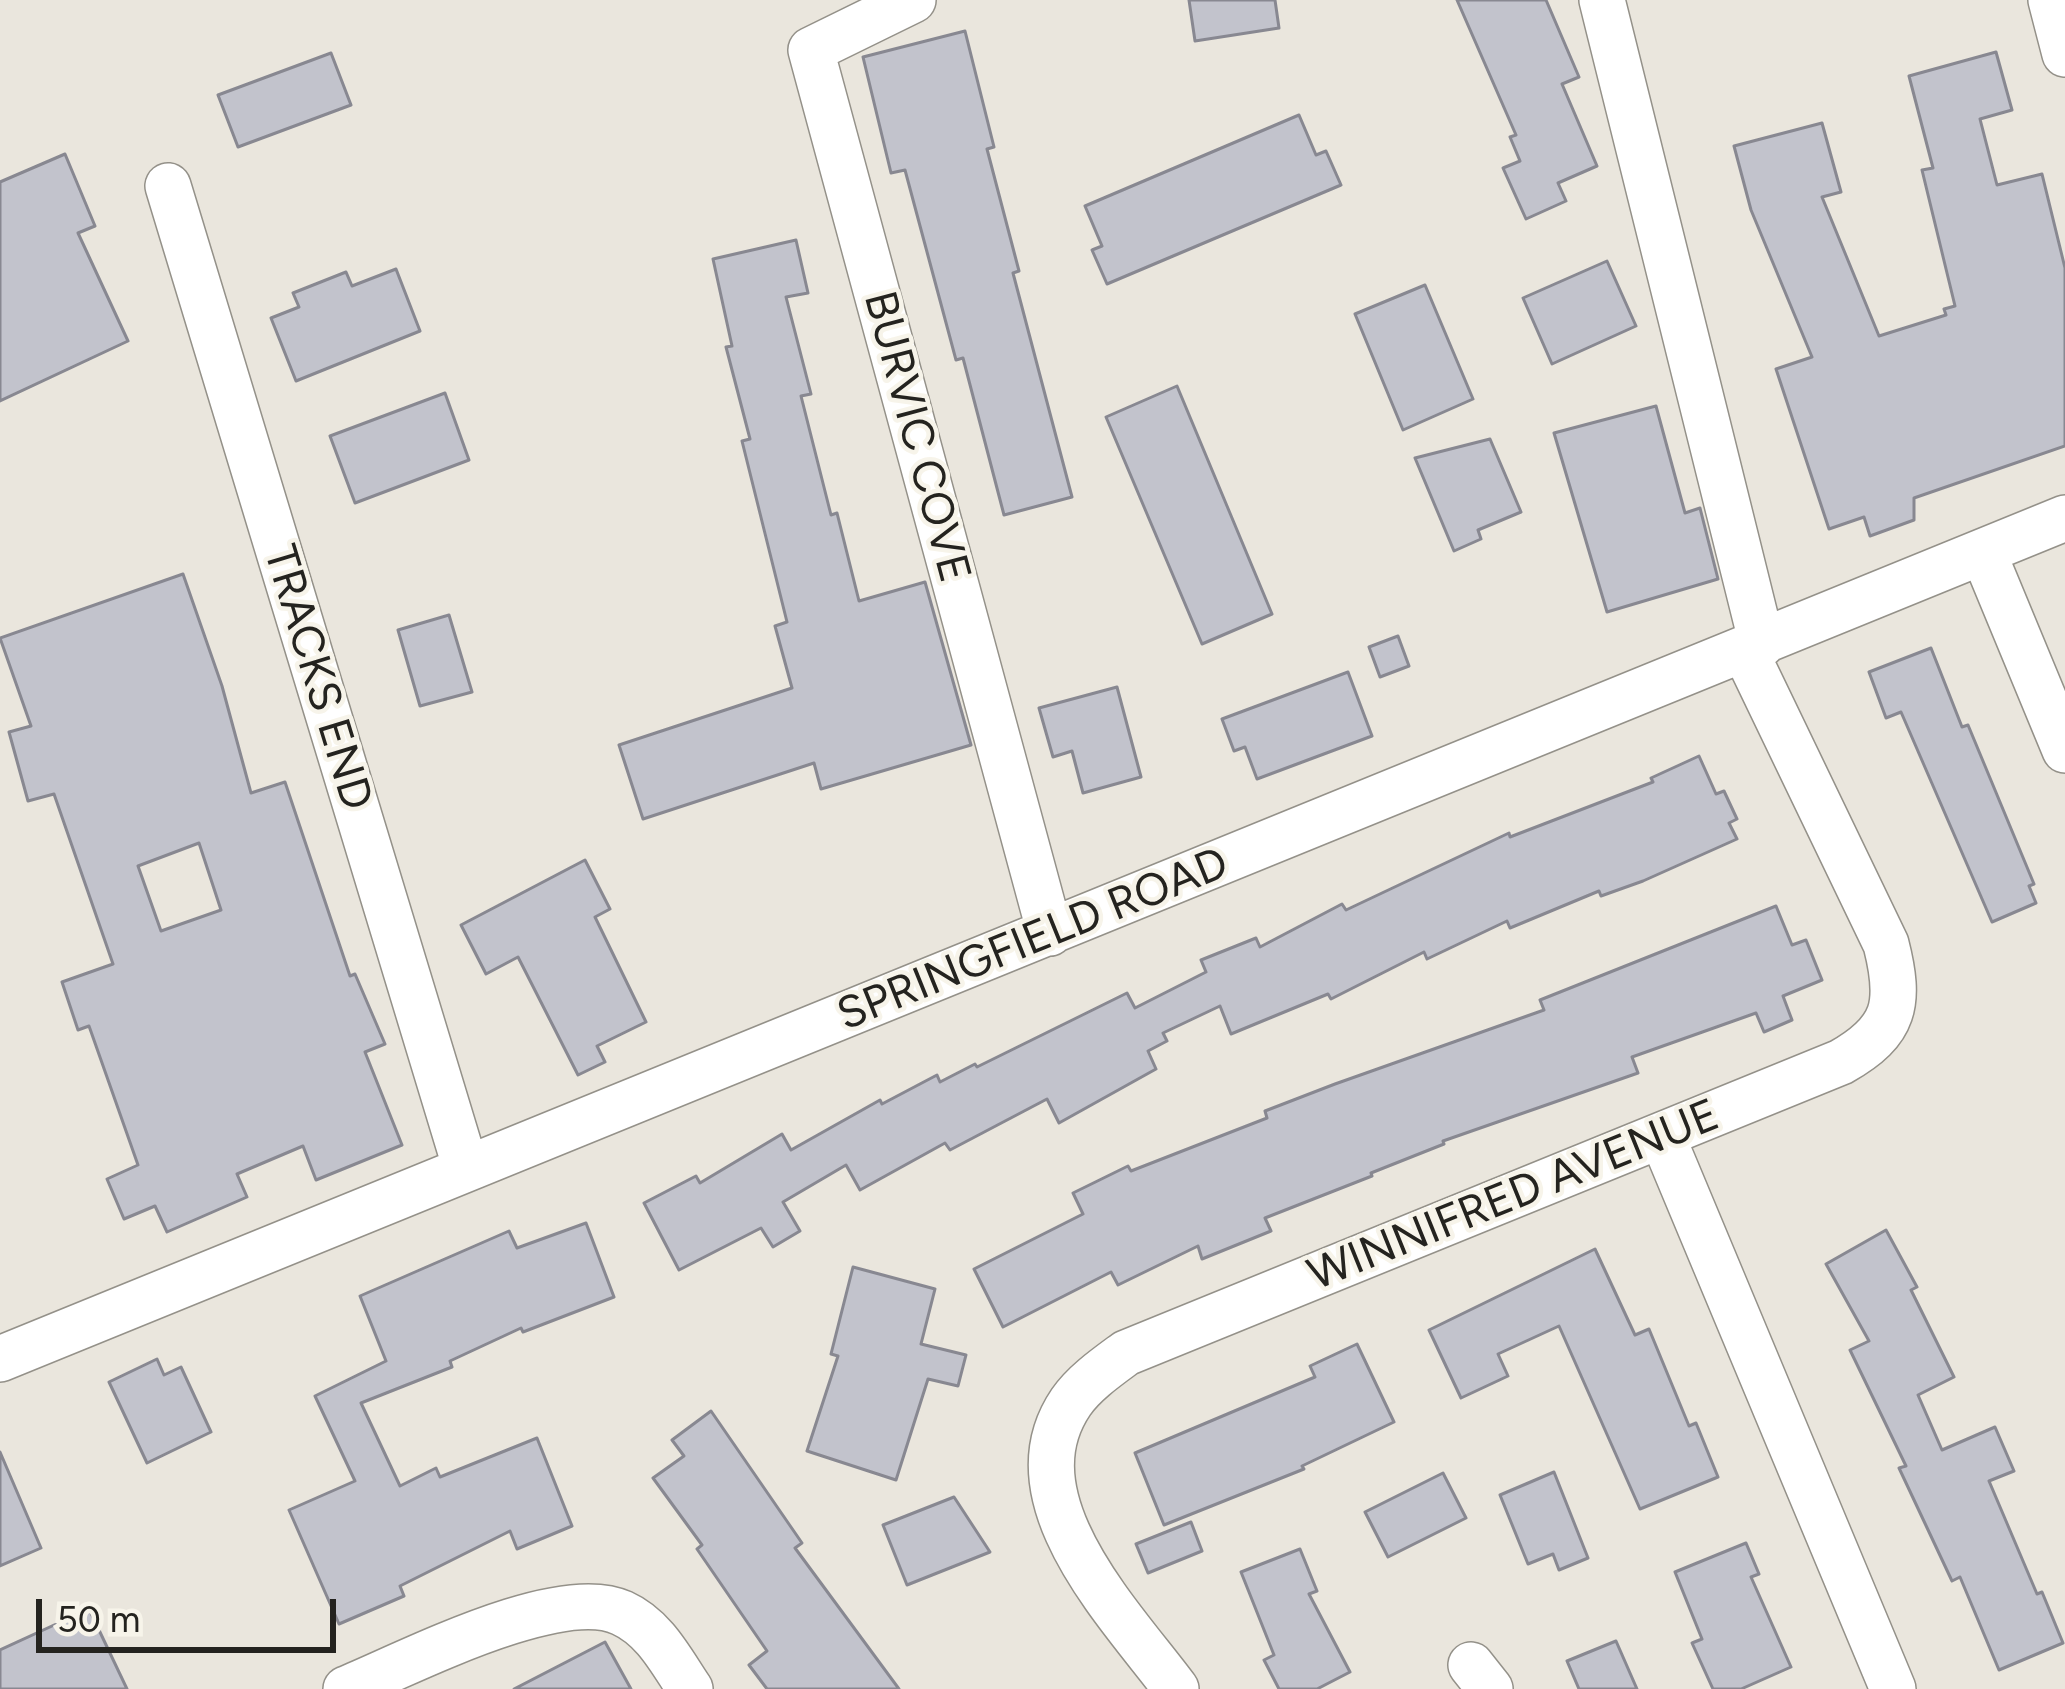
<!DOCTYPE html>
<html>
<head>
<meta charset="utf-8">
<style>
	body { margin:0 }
	#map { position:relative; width:2065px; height:1689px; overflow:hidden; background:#eae6dd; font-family:Figtree,sans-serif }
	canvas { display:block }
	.scale { position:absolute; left:36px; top:1599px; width:300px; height:54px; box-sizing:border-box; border:6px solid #24231f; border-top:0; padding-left:15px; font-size:36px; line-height:42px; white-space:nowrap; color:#24231f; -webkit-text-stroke:9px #f7f4ea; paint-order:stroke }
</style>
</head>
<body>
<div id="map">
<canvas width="2065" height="1689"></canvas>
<div class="scale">50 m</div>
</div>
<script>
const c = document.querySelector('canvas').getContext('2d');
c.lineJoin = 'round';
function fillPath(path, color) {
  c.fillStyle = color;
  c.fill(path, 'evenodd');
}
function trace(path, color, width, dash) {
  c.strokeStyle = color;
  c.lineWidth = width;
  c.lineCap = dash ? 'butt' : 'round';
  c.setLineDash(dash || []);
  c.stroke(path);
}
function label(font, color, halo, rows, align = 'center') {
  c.font = font + ' Figtree,sans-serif';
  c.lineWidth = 9;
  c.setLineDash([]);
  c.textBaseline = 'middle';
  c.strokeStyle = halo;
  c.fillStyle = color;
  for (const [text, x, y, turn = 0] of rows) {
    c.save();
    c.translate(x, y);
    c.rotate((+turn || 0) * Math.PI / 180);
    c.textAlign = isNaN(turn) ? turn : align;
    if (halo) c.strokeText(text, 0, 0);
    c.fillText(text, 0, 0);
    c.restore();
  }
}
const building = new Path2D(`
	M1189 0H1275L1279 28 1195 41Z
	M1457 0H1546L1579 77 1562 84 1597 166 1558 183 1566 201 1526 219 1503 168 1520 161 1510 137 1516 135Z
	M965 31 994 147 987 149 1019 271 1013 273 1072 497 1004 515 963 358 956 360 905 170 891 173 863 57Z
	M1996 52 2012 110 1980 119 1997 185 2042 174 2065 268V446L1914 498V520L1870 536 1864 517 1829 529 1776 369 1812 357 1751 210 1734 146 1822 123 1841 192 1822 197 1879 336 1946 315 1944 309 1955 306 1922 170 1933 168 1909 76Z
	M331 53 351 105 238 147 218 95Z
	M1299 115 1316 155 1326 151 1341 185 1107 284 1092 250 1102 246 1085 206Z
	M65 154 95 226 78 233 128 341 0 401V182Z
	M796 240 808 293 786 297 811 394 801 396 831 515 837 513 859 601 925 582 971 745 821 789 814 763 643 819 619 745 792 688 775 626 787 622 742 441 750 439 726 347 732 346 713 259Z
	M1607 261 1636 326 1552 364 1523 298Z
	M396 269 420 331 296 381 271 318 299 307 293 293 346 272 352 286Z
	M1425 285 1473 399 1403 430 1355 314Z
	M1177 386 1272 614 1202 644 1106 417Z
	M445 393 469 460 355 503 330 436Z
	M1656 406 1685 513 1700 508 1718 579 1607 612 1554 433Z
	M1490 439 1521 512 1478 530 1481 539 1454 551 1415 458Z
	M183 574 222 686 251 793 285 782 350 976 355 974 385 1044 365 1052 402 1145 316 1180 303 1146 237 1174 247 1197 167 1232 155 1206 124 1219 107 1179 138 1165 89 1026 78 1030 62 982 113 964 54 794 28 801 9 732 31 726 0 638ZM199 843 221 910 161 931 138 866Z
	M449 615 472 692 420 706 398 630Z
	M1398 636 1409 666 1380 677 1369 647Z
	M1931 648 1962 727 1968 725 2034 884 2029 886 2036 903 1992 922 1901 712 1886 718 1869 672Z
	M1348 672 1372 736 1257 779 1245 747 1234 751 1222 719Z
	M1117 687 1141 777 1083 793 1072 751 1053 757 1039 708Z
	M1699 756 1716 794 1724 791 1737 819 1729 823 1737 839 1643 881 1601 896 1599 891 1510 928 1507 921 1427 959 1424 952 1331 999 1328 994 1231 1034 1220 1006 1163 1033 1167 1041 1148 1051 1156 1069 1059 1123 1047 1099 950 1150 945 1143 860 1190 846 1165 783 1202 800 1231 773 1247 761 1228 679 1270 644 1203 696 1176 700 1183 782 1134 791 1150 880 1100 882 1104 937 1075 940 1082 975 1064 977 1067 1127 993 1135 1008 1206 972 1201 960 1256 938 1260 947 1342 904 1346 910 1509 833 1510 837 1653 782 1651 778Z
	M585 860 610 909 595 917 646 1022 597 1046 605 1062 578 1075 518 957 486 974 461 925Z
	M1776 906 1792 945 1806 940 1822 980 1783 996 1792 1020 1764 1032 1756 1013 1632 1057 1638 1073 1443 1141 1444 1144 1371 1173 1372 1176 1265 1218 1271 1231 1202 1259 1198 1246 1118 1285 1111 1272 1003 1327 974 1269 1083 1214 1073 1193 1128 1166 1131 1171 1267 1118 1265 1111 1335 1084 1544 1010 1540 1000Z
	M586 1223 614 1297 523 1332 521 1328 450 1361 452 1367 361 1403 400 1486 436 1468 440 1477 537 1438 572 1526 517 1549 510 1531 400 1586 404 1596 339 1624 289 1510 355 1481 315 1396 386 1361 360 1296 509 1231 517 1248Z
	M1886 1230 1917 1287 1911 1290 1954 1377 1918 1395 1942 1450 1995 1427 2014 1471 1989 1481 2037 1594 2042 1592 2063 1643 1999 1670 1960 1577 1952 1581 1899 1468 1906 1466 1850 1350 1869 1341 1826 1264Z
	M1595 1249 1635 1335 1649 1329 1689 1426 1696 1423 1718 1477 1640 1509 1559 1326 1498 1354 1508 1376 1461 1398 1429 1330Z
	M853 1267 935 1289 921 1344 966 1355 958 1386 928 1379 896 1480 807 1451 838 1356 831 1354Z
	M1357 1344 1394 1422 1302 1466 1304 1469 1164 1525 1135 1453 1315 1377 1310 1366Z
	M157 1359 164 1375 181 1367 211 1432 147 1463 109 1382Z
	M711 1411 802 1543 795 1548 899 1689H767L749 1665 767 1651 697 1549 702 1545 653 1478 684 1456 672 1440Z
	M0 1452 41 1548 0 1566Z
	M1554 1472 1588 1558 1559 1570 1553 1554 1528 1564 1500 1495Z
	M1443 1473 1466 1518 1388 1557 1365 1512Z
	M954 1497 990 1552 907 1585 883 1525Z
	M1191 1522 1202 1551 1148 1573 1136 1544Z
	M1746 1543 1759 1574 1751 1577 1791 1667 1741 1689H1713L1692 1643 1702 1639 1675 1572Z
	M1300 1549 1317 1591 1309 1594 1350 1672 1317 1689H1279L1264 1660 1274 1655 1241 1572Z
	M89 1609 127 1689H0V1650Z
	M1616 1641 1637 1689H1579L1567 1661Z
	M605 1642 631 1689H514Z`);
fillPath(building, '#c2c3cc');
trace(building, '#888891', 3);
const street = new Path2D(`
	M913 0 811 50 1050 933
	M1602 0 1762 644
	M2051 0 2065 54
	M168 186 466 1169
	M1983 552 2065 750
	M1662 1136 1893 1689
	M0 1359 2065 518
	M1471 1665 1490 1689
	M346 1689C409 1663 560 1584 622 1613 655 1628 671 1661 690 1689
	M1176 1689C1122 1616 1005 1499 1071 1402 1084 1383 1107 1367 1126 1353L1841 1062C1896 1031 1901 1003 1886 944L1745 651`);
trace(street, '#949189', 48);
trace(street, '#fff', 45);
label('45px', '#24231f', '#f7f4ea', [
	["BURVIC COVE",916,437,75],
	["TRACKS END",317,678,73],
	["SPRINGFIELD ROAD",1033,940,-22],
	["WINNIFRED AVENUE",1514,1196,-22]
]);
</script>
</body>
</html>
